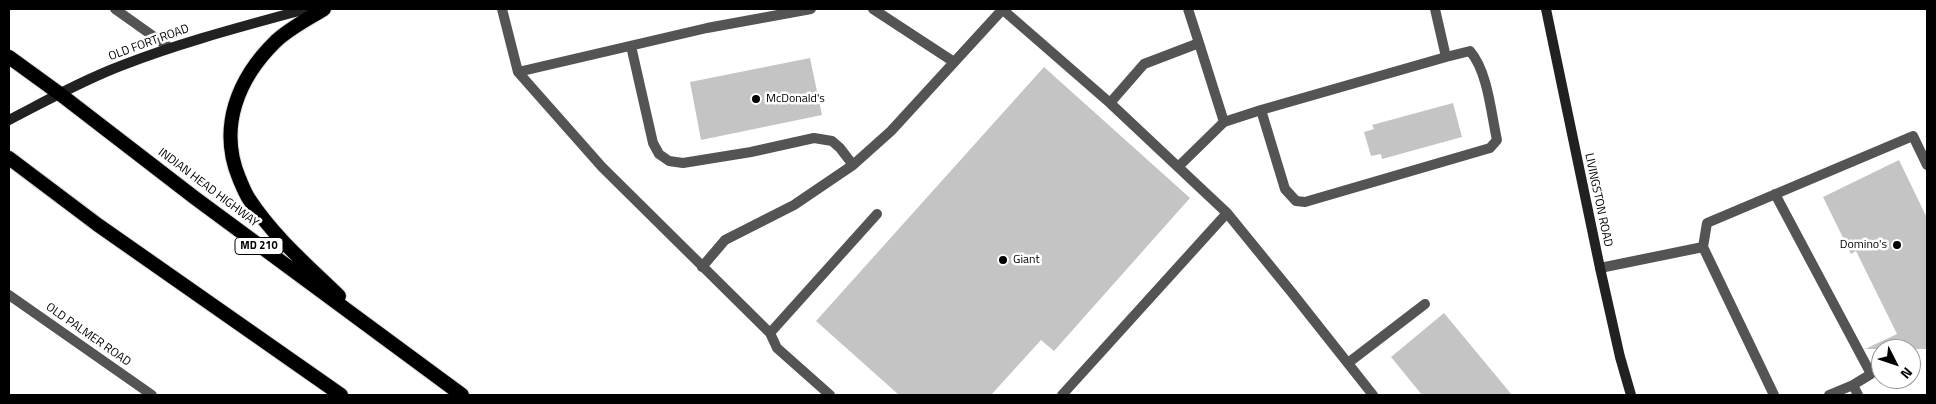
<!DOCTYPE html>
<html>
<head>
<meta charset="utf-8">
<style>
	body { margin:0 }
	#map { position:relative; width:1936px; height:404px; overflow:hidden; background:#fff; font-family:"Titillium Web",sans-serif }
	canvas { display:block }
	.frame { position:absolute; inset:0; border:10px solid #000; pointer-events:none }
	.north { position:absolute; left:1871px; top:339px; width:50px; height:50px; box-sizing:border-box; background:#fff; border:1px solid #999; border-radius:50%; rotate:131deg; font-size:14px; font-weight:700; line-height:20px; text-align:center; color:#000 }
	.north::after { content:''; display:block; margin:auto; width:18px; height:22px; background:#000; clip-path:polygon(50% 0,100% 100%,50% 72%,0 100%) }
</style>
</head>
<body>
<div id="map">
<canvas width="1936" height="404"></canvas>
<div class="frame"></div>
<div class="north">N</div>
</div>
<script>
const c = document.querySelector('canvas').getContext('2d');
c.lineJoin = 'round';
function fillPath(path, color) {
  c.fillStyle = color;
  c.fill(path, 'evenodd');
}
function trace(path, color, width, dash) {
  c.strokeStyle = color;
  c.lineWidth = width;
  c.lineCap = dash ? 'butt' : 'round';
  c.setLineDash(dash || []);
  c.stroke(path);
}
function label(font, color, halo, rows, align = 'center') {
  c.font = font + ' "Titillium Web",sans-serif';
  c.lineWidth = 5;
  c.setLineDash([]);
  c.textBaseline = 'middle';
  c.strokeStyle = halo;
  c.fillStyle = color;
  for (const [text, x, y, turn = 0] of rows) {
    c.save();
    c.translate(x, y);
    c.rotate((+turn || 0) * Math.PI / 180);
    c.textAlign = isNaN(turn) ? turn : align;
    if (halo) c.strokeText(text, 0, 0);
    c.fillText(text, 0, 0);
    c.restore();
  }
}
fillPath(new Path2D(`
	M810 58 822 115 701 140 690 82Z
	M1044 67 1190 198 1054 351 1041 340 991 395H899L816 321Z
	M1453 103 1462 137 1382 159 1381 154 1371 156 1364 132 1374 129 1372 125Z
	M1899 160 1927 218V349H1865L1897 334 1856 251 1851 254 1823 197Z
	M1444 313 1512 395H1422L1391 357Z`), '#c4c4c4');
const trunk = new Path2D(`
	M324 9C308 19 290 28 276 41 238 78 218 127 239 178 242 185 245 193 249 199 273 236 308 266 339 296
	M9 57 60 94 195 198 462 395
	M9 158 98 225 341 395`);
trace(trunk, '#dbdbdb', 16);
trace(new Path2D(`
	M115 9 170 48
	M502 9 518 72 602 167 770 333 777 348 830 395
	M873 9 954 62
	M1002 9 1110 103 1227 213 1293 294 1373 395
	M1199 43 1224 122
	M631 46 653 143 659 154 669 161 683 163 751 152 814 138 832 141 840 148 853 165
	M518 72 707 28 811 9
	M1110 103 1144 64 1199 43 1188 9
	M1261 110 1285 189 1296 201 1305 202 1490 148 1497 140C1491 113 1488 72 1470 51L1446 57 1435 9
	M1178 167 1224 122 1261 110 1446 57
	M1775 194 1871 374 1853 385 1858 395
	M1703 247 1774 395
	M702 267 725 240 794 205 853 165 891 131 1002 10
	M1600 268 1703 247 1707 223 1913 136 1927 165
	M770 333 877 214
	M1348 363 1425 304
	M1062 395 1227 213
	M1829 395 1853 385`), '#545454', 10);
trace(new Path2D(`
	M9 295 152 395`), '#545454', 10);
trace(new Path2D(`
	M1546 9 1600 268 1620 357 1631 395
	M9 120C46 101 83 80 123 65 182 42 244 26 306 9`), '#212121', 10);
trace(trunk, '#000', 14);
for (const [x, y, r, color] of [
	[756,99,5,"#000"],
	[1897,245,5,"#000"],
	[1003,260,5,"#000"]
]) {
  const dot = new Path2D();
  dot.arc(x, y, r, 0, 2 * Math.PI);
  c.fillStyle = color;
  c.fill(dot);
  trace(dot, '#fff', 2);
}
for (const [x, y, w] of [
	[259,246,48]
]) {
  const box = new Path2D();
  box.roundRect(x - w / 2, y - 8.5, w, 17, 4);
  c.fillStyle = '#fff';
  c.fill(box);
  trace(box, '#000', 1);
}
label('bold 11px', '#000', null, [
	["MD 210",259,246]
]);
label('12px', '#000', '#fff', [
	["OLD FORT ROAD",149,43,-20],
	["INDIAN HEAD HIGHWAY",208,188,37],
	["LIVINGSTON ROAD",1598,200,78],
	["OLD PALMER ROAD",88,335,35]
]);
label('12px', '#000', '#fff', [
	["McDonald's",766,99],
	["Domino's",1887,245,"right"],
	["Giant",1013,260]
], 'left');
</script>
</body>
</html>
